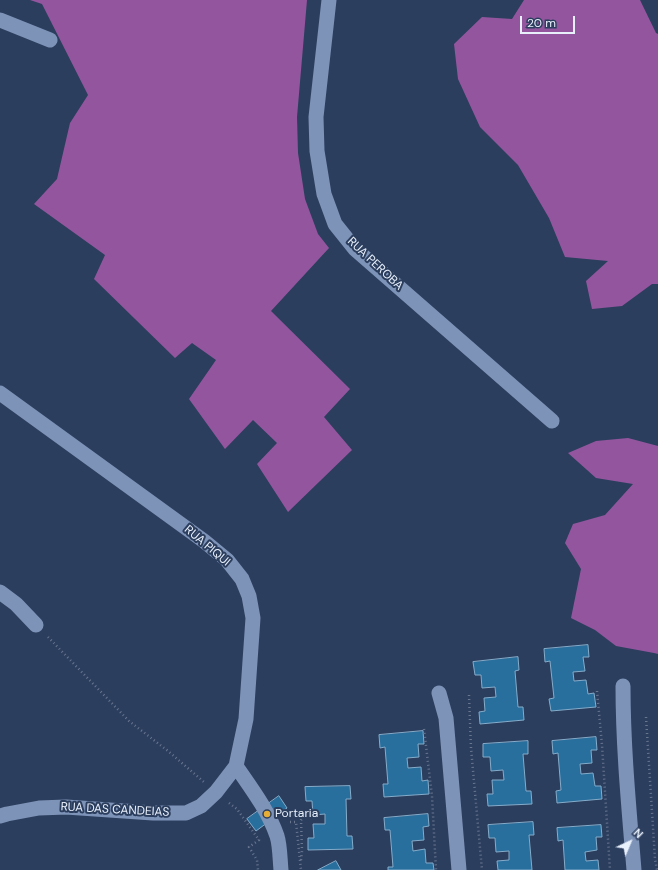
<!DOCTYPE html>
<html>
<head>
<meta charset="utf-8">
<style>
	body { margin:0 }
	#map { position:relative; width:658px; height:870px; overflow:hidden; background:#2c3e5e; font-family:"DM Sans",sans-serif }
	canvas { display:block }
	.north { position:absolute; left:610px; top:822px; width:40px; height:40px; -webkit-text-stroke:3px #2c3e5e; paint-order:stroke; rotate:44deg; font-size:11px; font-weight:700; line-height:16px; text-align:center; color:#e8f0fc }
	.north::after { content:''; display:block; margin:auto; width:14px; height:18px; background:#e8f0fc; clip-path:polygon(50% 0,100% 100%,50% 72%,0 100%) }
	.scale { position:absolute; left:520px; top:16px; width:55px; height:18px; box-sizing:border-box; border:2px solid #e8f0fc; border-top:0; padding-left:5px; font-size:12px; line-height:14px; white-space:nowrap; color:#e8f0fc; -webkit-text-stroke:3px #2c3e5e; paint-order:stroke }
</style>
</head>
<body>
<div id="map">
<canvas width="658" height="870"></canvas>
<div class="north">N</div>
<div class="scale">20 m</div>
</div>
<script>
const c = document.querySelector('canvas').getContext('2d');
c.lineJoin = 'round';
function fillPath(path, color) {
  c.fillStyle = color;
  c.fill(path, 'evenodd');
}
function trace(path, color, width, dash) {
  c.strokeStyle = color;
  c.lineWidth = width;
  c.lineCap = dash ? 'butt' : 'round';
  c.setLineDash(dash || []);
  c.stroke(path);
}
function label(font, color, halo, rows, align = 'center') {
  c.font = font + ' "DM Sans",sans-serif';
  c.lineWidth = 4;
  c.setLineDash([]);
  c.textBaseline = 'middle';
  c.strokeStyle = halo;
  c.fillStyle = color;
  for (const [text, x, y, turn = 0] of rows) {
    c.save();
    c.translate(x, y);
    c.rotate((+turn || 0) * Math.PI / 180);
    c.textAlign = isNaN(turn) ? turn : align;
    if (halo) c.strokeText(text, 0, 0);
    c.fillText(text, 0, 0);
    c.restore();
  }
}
fillPath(new Path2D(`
	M30 0H307L297 117 298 153 305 199 318 234 329 248 271 311 350 389 324 417 352 450 288 512 257 464 277 443 253 420 225 449 189 399 216 360 192 343 175 358 94 279 105 255 34 204 57 179 70 123 88 95 42 4Z
	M524 0H640L656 33 658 34V284H652L622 306 592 309 586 281 608 261 565 257 549 218 518 165 480 127 458 79 454 44 482 17 512 19Z
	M628 438 658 446V654L654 653 616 646 595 630 571 618 581 569 565 543 573 524 605 515 633 484 596 478 568 453 596 441Z`), '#93569e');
const building = new Path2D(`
	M588 645 589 657H583L585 671 573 672 574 681 586 680 588 694 594 693 596 707 551 711 549 699 554 698 550 661 545 662 544 649Z
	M518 657 519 670 515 671 518 707H523L524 720 480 724 479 712 485 711 484 698 496 697 495 687 482 688 481 675H475L473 662Z
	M423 731 424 744H418L419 757 407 758 408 768 421 767 422 781 428 780 429 794 384 797 383 784H388L385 747 380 748 379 735Z
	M596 737 597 750H591L592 763 580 764 581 774 593 773 595 786H601L602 799 557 803 556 791 561 790 558 753 553 754 552 741Z
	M528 741V754H523L526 791H531L532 804 488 806 487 794H493L492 780H504L503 770 491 771 490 757H483V744Z
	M350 786 351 799H346L347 836H352L353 849 308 850V838H314L313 824H325V814L313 815 312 801H306L305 787Z
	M279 796 287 808 256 831 247 819Z
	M428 814 429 826 423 827 424 840 412 841 413 851 425 849 426 863H433L434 870H388V867H393L390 830H385L384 818Z
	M533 822 534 835H529L532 870H498L497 861 509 860V851L496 852 495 838H489L488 825Z
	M601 825 602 837H596L597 850 585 852 586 861 598 860 599 870H565L563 840 558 841 557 828Z
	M336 861 341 870H318Z`);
fillPath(building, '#286f9e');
trace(building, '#85acca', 1);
trace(new Path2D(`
	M48 637 129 721 168 751 204 782
	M597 691 602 745 610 870
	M469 695 471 748 482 870
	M646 717 655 859 657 870
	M424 729 432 796 436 870
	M229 803 237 809 259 840 249 847 257 860 258 870
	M290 822H296L301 870
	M301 860 302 851 301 820 305 816`), '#687690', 2.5, [1, 3]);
trace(new Path2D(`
	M329 0 316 117 317 151 324 194 335 224 355 249 552 421
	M0 20 50 40
	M0 393 204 541 227 560 242 579 249 596 253 618 246 719 236 766 216 792 201 806 186 813H153L66 807 39 808 7 814 0 816
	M0 592 16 604 36 625
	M623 686C623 747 629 809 634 870
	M439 693 446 718 459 870
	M236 766C251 788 268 810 277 836 280 845 280 860 281 870`), '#7d93b8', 15);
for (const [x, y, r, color] of [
	[267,814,4,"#e5ad36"]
]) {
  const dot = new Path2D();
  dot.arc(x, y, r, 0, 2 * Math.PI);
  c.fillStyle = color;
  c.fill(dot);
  trace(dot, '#2c3e5e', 1.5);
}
label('12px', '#e8f0fc', '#2c3e5e', [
	["RUA PEROBA",375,264,43],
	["RUA PIQUI",207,546,40],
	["RUA DAS CANDEIAS",115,810,3]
]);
label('12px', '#e8f0fc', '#2c3e5e', [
	["Portaria",275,814]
], 'left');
</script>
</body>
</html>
